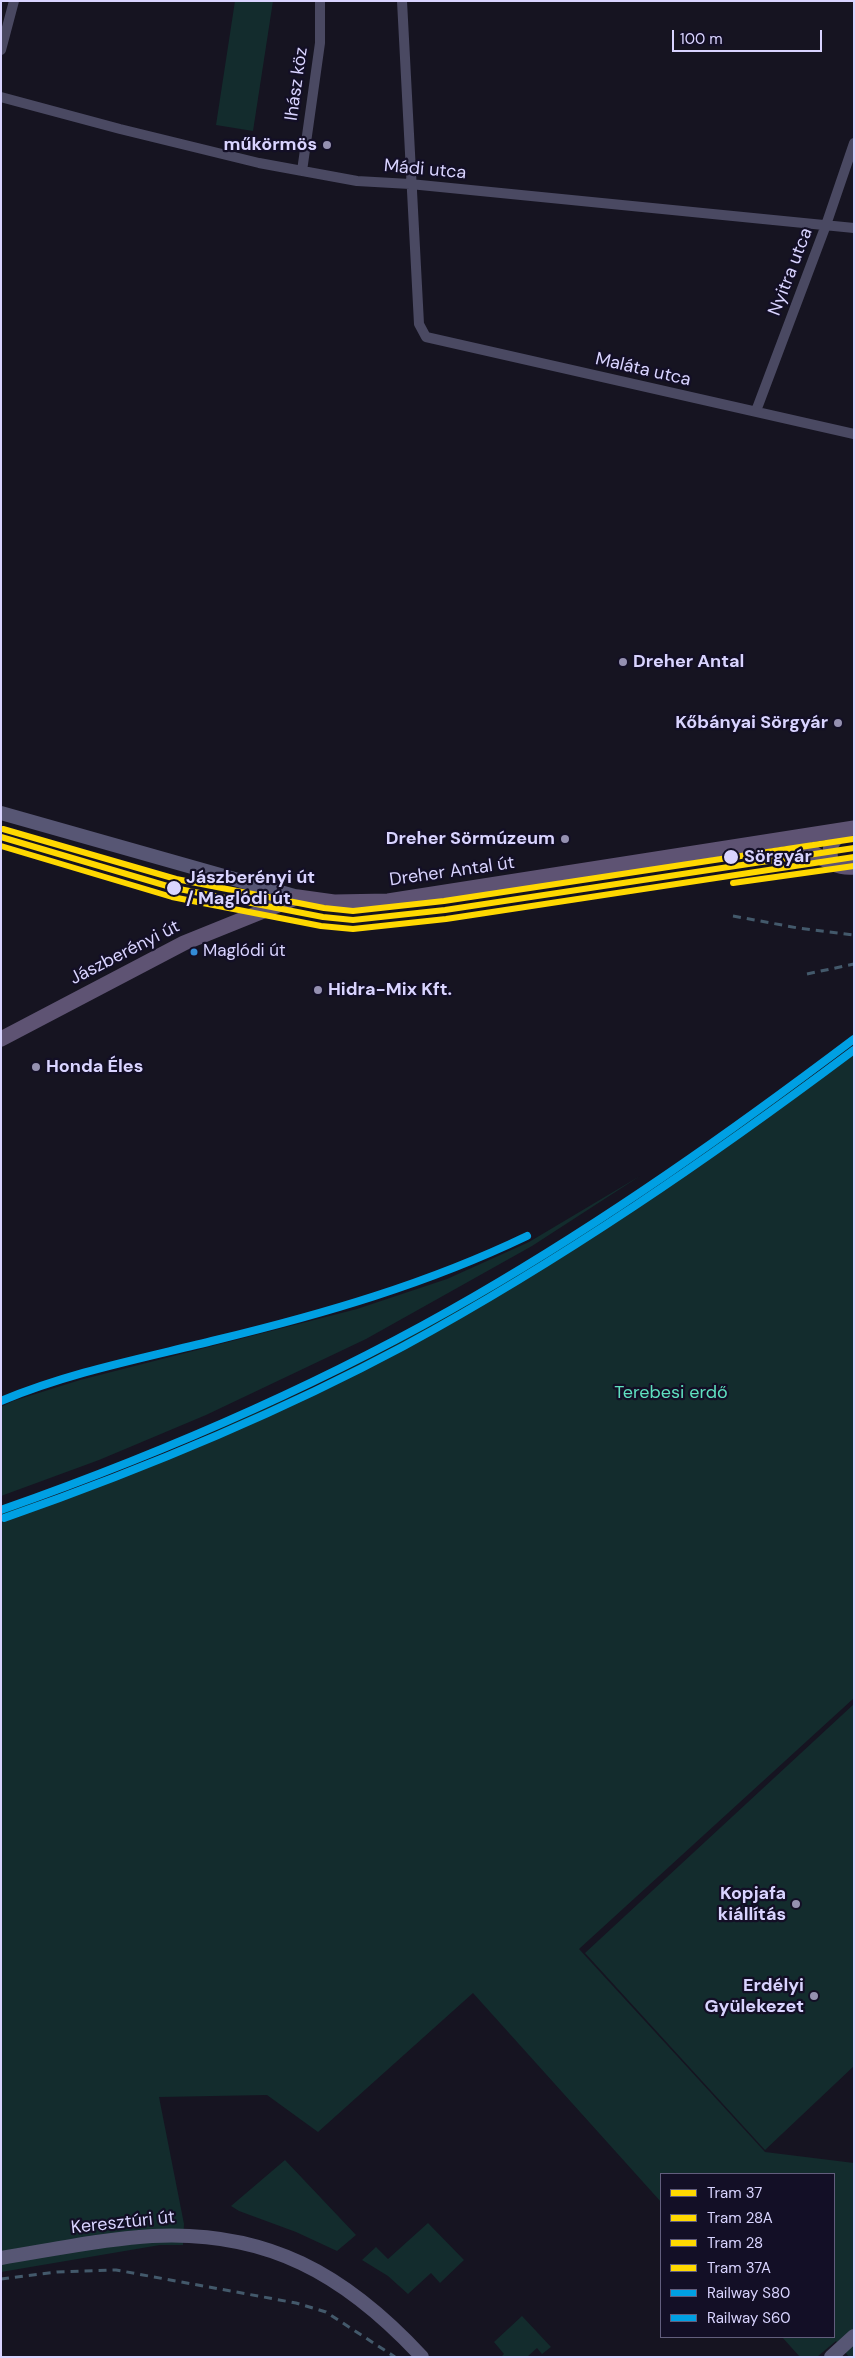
<!DOCTYPE html>
<html>
<head>
<meta charset="utf-8">
<style>
	body { margin:0 }
	#map { position:relative; width:855px; height:2358px; overflow:hidden; background:#161421; font-family:"DM Sans",sans-serif }
	canvas { display:block }
	.frame { position:absolute; inset:0; border:2px solid #d9d4ff; pointer-events:none }
	.legend { position:absolute; left:660px; top:2173px; width:175px; height:165px; box-sizing:border-box; background:#130f26; border:1px solid #625e7d; margin:0; padding:6px 9px; list-style:none; font-size:15px; color:#d9d4ff }
	.legend li { display:flex; align-items:center; gap:10px; height:25px }
	.legend b { width:25px; border:1px solid #625e7d }
	.scale { position:absolute; left:672px; top:30px; width:150px; height:22px; box-sizing:border-box; border:2px solid #d9d4ff; border-top:0; padding-left:6px; font-size:15px; line-height:18px; white-space:nowrap; color:#d9d4ff; -webkit-text-stroke:4px #130f26; paint-order:stroke }
</style>
</head>
<body>
<div id="map">
<canvas width="855" height="2358"></canvas>
<div class="frame"></div>
<ul class="legend">
<li><b style="height:6px;background:#ffd800"></b>Tram 37</li>
<li><b style="height:6px;background:#ffd800"></b>Tram 28A</li>
<li><b style="height:6px;background:#ffd800"></b>Tram 28</li>
<li><b style="height:6px;background:#ffd800"></b>Tram 37A</li>
<li><b style="height:6px;background:#00a0e3"></b>Railway S80</li>
<li><b style="height:6px;background:#00a0e3"></b>Railway S60</li>
</ul>
<div class="scale">100 m</div>
</div>
<script>
const c = document.querySelector('canvas').getContext('2d');
c.lineJoin = 'round';
function fillPath(path, color) {
  c.fillStyle = color;
  c.fill(path, 'evenodd');
}
function trace(path, color, width, dash) {
  c.strokeStyle = color;
  c.lineWidth = width;
  c.lineCap = dash ? 'butt' : 'round';
  c.setLineDash(dash || []);
  c.stroke(path);
}
function label(font, color, halo, rows, align = 'center') {
  c.font = font + ' "DM Sans",sans-serif';
  c.lineWidth = 4.5;
  c.setLineDash([]);
  c.textBaseline = 'middle';
  c.strokeStyle = halo;
  c.fillStyle = color;
  for (const [text, x, y, turn = 0] of rows) {
    c.save();
    c.translate(x, y);
    c.rotate((+turn || 0) * Math.PI / 180);
    c.textAlign = isNaN(turn) ? turn : align;
    if (halo) c.strokeText(text, 0, 0);
    c.fillText(text, 0, 0);
    c.restore();
  }
}
fillPath(new Path2D(`
	M235 1H273L253 131 216 125Z
	M854 1046V1698L579 1949 765 2152 854 2163V2357H849L836 2341 817 2357H800L782 2337H834V2174H661V2202L473 1993 318 2132 267 2095 159 2097 184 2224 183 2245H160L1 2272V1513L78 1489 165 1454 318 1385 390 1348 541 1261 650 1192Z
	M640 1176 532 1246 366 1339 206 1415 99 1460 1 1496V1407L13 1401 80 1380 357 1309 447 1279 529 1242Z
	M854 1704V2066L765 2150 585 1953Z
	M285 2160 356 2235 337 2251 296 2232 239 2211 231 2206Z
	M428 2223 464 2260 440 2283 431 2273 408 2294 388 2276 362 2260 376 2247 388 2259Z
	M522 2316 551 2347 542 2354 537 2348 527 2357H501L504 2354 494 2342Z`), '#132c2d');
trace(new Path2D(`
	M402 1 419 324 426 337 854 434
	M1 50 14 1
	M1 97 120 129 259 163 357 181 410 184 854 228
	M302 171 320 43V1
	M756 411 826 225 854 143`), '#4a4962', 10);
trace(new Path2D(`
	M1 813 298 897
	M1 2258C51 2250 102 2239 152 2236 267 2230 345 2274 422 2357
	M831 2357 854 2336`), '#575674', 14);
trace(new Path2D(`
	M790 840C811 848 830 870 854 867
	M832 864C827 847 831 839 847 831
	M1 1039 184 943 298 897 334 902 388 901 854 828`), '#5e5373', 15);
trace(new Path2D(`
	M733 916 798 928 854 935
	M807 974 854 964
	M1 2279 57 2272 116 2270 296 2303 326 2312 395 2357`), '#43596b', 3, [8, 6]);
trace(new Path2D(`
	M1 1401C70 1372 144 1358 216 1340 323 1314 427 1284 527 1236
	M1 1510C166 1452 325 1383 475 1296 608 1219 732 1131 854 1039`), '#00a0e3', 8);
trace(new Path2D(`
	M4 1518C141 1470 275 1415 404 1346 562 1260 710 1158 854 1050`), '#00a0e3', 8);
trace(new Path2D(`
	M1 837 174 888 323 917 353 920 445 910 854 848`), '#ffd800', 6);
trace(new Path2D(`
	M1 846 172 897 321 926 353 929 446 919 854 857`), '#ffd800', 6);
trace(new Path2D(`
	M3 829 176 879 324 908 353 911 444 901 853 839`), '#ffd800', 6);
trace(new Path2D(`
	M733 883 854 866`), '#ffd800', 6);
for (const [x, y, r, color] of [
	[327,145,5,"#9591b1"],
	[623,662,5,"#9591b1"],
	[838,723,5,"#9591b1"],
	[565,839,5,"#9591b1"],
	[731,857,8,"#d9d4ff"],
	[174,888,8,"#d9d4ff"],
	[194,952,4.5,"#338bd7"],
	[318,990,5,"#9591b1"],
	[36,1067,5,"#9591b1"],
	[796,1904,5,"#9591b1"],
	[814,1996,5,"#9591b1"]
]) {
  const dot = new Path2D();
  dot.arc(x, y, r, 0, 2 * Math.PI);
  c.fillStyle = color;
  c.fill(dot);
  trace(dot, '#130f26', 2);
}
label('17px', '#d9d4ff', '#130f26', [
	["Maglódi út",203,952]
], 'left');
label('18px', '#d9d4ff', '#130f26', [
	["Ihász köz",297,84,-82],
	["Mádi utca",425,170,5],
	["Nyitra utca",791,272,-69],
	["Maláta utca",643,370,13],
	["Dreher Antal út",452,872,-8],
	["Jászberényi út",125,953,-27],
	["Keresztúri út",123,2223,-6]
]);
label('bold 18px', '#d9d4ff', '#130f26', [
	["műkörmös",317,145],
	["Dreher Antal",633,662,"left"],
	["Kőbányai Sörgyár",828,723],
	["Dreher Sörmúzeum",555,839],
	["Hidra-Mix Kft.",328,990,"left"],
	["Honda Éles",46,1067,"left"],
	["Kopjafa",786,1894],
	["kiállítás",786,1915],
	["Erdélyi",804,1986],
	["Gyülekezet",804,2007]
], 'right');
label('bold 18px', '#d9d4ff', '#130f26', [
	["Sörgyár",744,857],
	["Jászberényi út",186,878],
	["/ Maglódi út",186,899]
], 'left');
label('18px', '#5fe0c0', '#130f26', [
	["Terebesi erdő",671,1393]
]);
</script>
</body>
</html>
